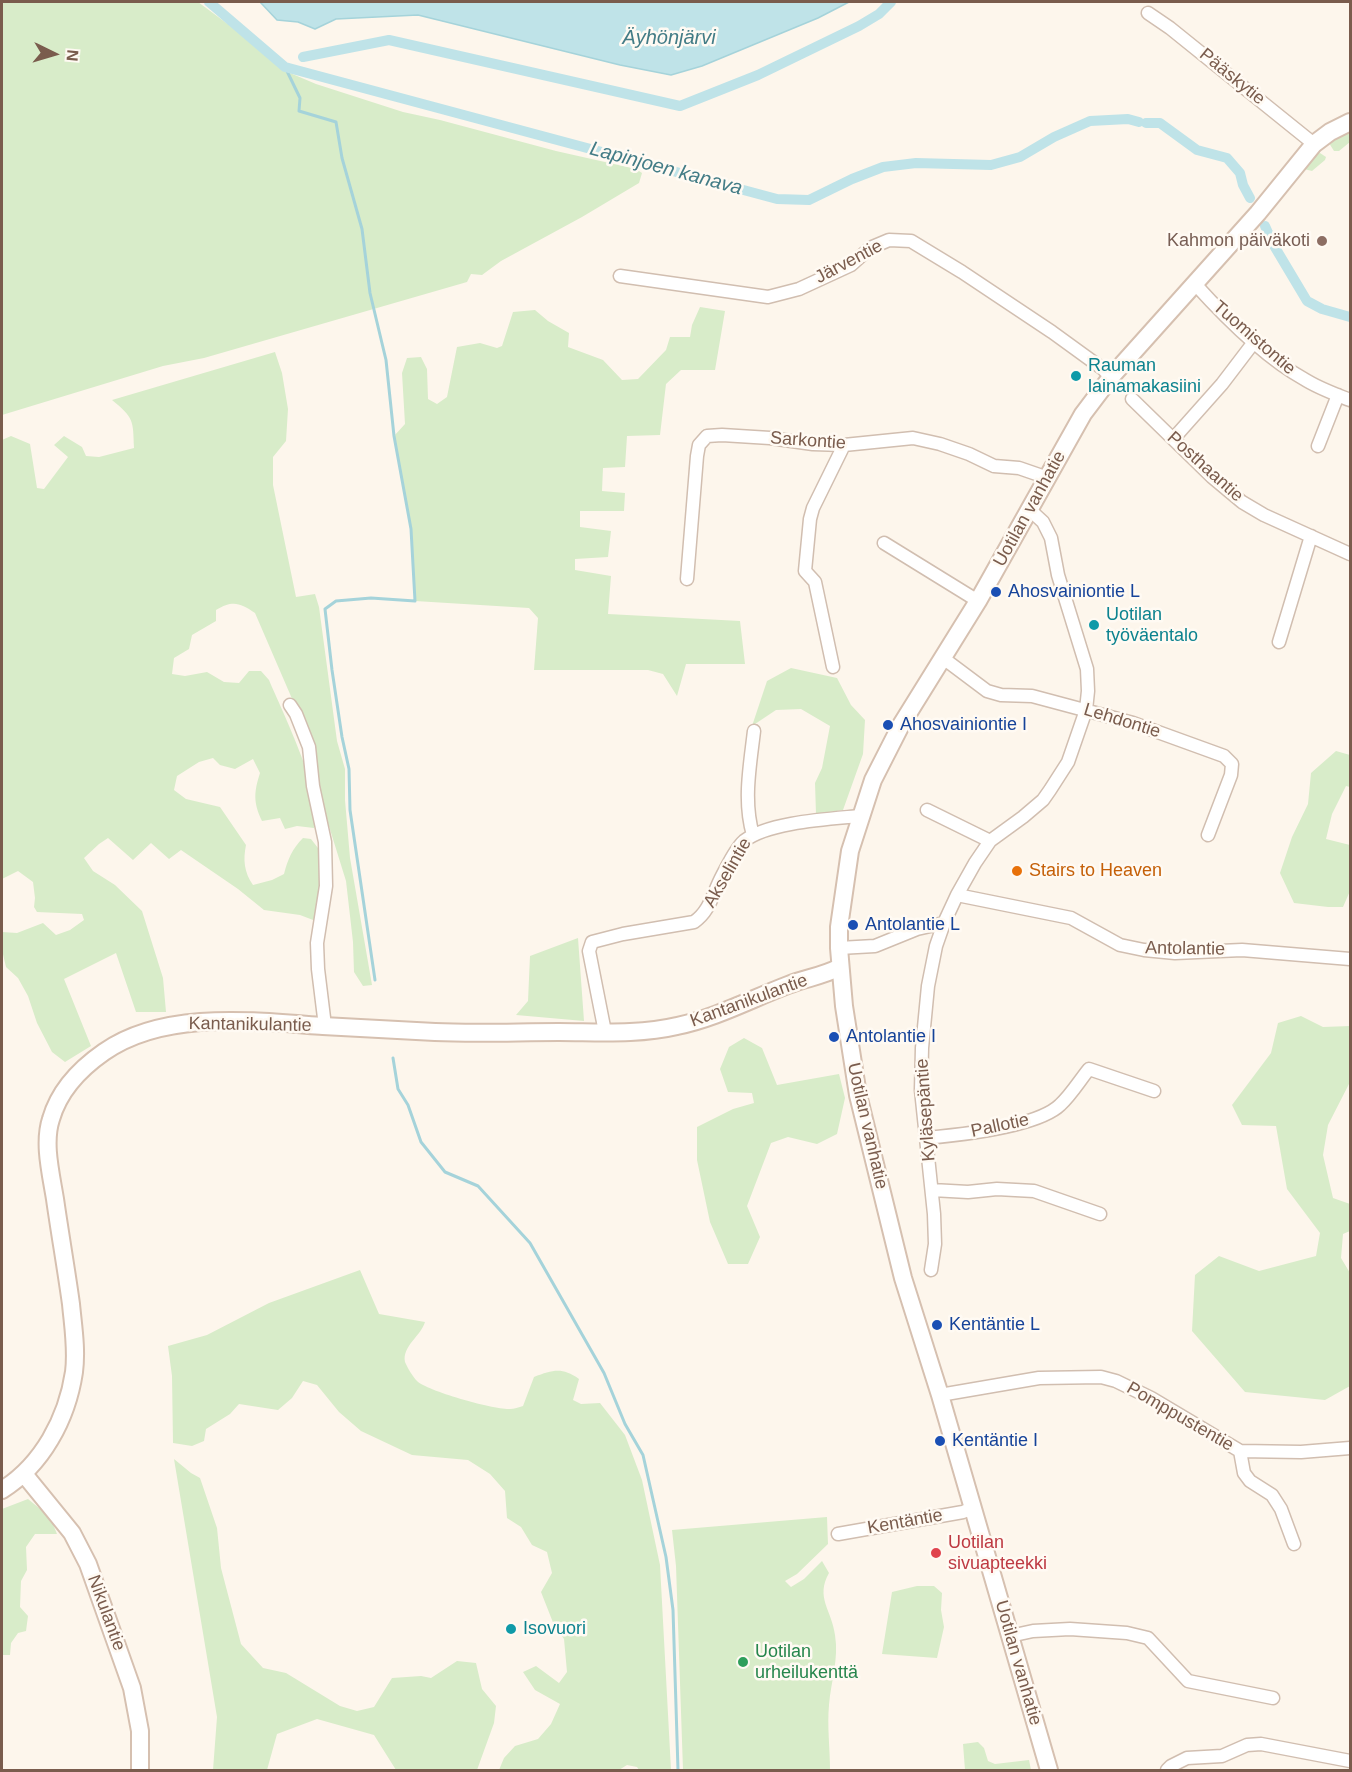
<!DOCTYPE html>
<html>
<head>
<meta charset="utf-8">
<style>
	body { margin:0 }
	#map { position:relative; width:1352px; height:1772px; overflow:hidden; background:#fdf6ec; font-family:Arial,sans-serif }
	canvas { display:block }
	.frame { position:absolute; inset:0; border:3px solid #7a5c4d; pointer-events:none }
	.north { position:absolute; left:24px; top:24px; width:60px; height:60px; -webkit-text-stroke:4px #fffaf3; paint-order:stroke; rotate:95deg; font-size:16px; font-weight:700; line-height:24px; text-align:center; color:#7a5c4d }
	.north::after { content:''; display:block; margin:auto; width:21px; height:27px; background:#7a5c4d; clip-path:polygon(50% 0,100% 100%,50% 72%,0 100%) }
</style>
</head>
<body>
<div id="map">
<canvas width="1352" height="1772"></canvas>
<div class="frame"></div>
<div class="north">N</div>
</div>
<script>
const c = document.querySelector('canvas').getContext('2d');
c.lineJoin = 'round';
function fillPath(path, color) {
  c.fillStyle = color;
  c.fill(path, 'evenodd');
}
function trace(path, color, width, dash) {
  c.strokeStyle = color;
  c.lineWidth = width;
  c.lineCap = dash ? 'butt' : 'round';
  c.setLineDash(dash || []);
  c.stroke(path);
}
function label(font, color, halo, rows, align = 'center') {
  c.font = font + ' Arial,sans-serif';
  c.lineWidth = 5;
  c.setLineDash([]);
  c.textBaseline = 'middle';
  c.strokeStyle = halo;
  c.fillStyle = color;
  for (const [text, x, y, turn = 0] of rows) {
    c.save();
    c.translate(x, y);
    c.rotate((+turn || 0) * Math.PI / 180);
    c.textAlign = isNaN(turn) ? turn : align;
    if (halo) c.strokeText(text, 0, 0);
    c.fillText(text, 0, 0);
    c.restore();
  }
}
fillPath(new Path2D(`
	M2 2H198L248 39 283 70 316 84 403 112 440 120 556 151 636 169 642 173 639 183 582 217 501 261 482 275 471 274 467 282 204 358 163 366 2 415Z
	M1350 130V142L1339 151H1334L1329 143 1334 136Z
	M1320 153 1326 157 1325 160 1312 171 1304 169 1315 154Z
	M700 307 725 311 715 370H681L666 384 660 435 627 436 625 467 603 468 602 491 625 493 624 511H580V527L611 531 608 557 575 559V570L611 576 608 614 740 621 745 664H686L677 696 663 674 648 670H534L538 618 529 608 415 601 411 529 394 436 405 424 402 373 407 358 421 357 427 369 428 399 437 404 447 397 457 347 480 343 497 348 502 346 513 312 535 310 548 321 569 333 568 347 603 360 622 380 638 379 666 350 670 337H690L692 325Z
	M275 352 282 373 288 409 286 441 273 457V485L296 597 315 594 319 607 337 741 345 769V800L350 858 372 985 363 986 354 972 353 942 346 881 328 823 315 764 293 701 255 613C240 603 233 600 216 610V621L192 635 189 649 174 658 172 674 185 676 207 672 224 682 239 683 249 671H261L269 680C281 709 327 801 314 828L297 826 285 829 280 818 262 821C253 802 254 792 260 773L253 759 235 769 220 765 213 758 199 762 177 776 174 790 186 799 220 807 246 845C243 860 244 872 253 885L272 880 284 874C288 859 292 849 303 838L311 839 318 848 326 895 321 923 300 915 264 910 238 889 181 850 169 859 151 843 133 860 108 838 99 844 84 858 93 871 115 885 142 911 163 978 166 1012H136L116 953 64 979 91 1046 65 1062 52 1052 37 1023 28 996 18 978 6 967 2 950V932L17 933 43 923 56 935 70 930 84 920 82 914 37 912 34 907 35 898 33 882 18 871 2 879V440L11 436 30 444 37 488 44 489 68 457 54 445 64 436 82 447 86 456 99 457 134 448C133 420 134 418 112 400Z
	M791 668 837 678 851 705 865 720 863 754 843 810 816 814 815 783 822 768 830 726 801 709 776 710 752 726 767 681Z
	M1336 751 1350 755V787L1346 786 1332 814 1326 839 1350 845V891L1343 907H1328L1294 903 1280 873 1292 837 1308 804 1311 773Z
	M578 938 584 1021 516 1015 528 1001 530 956Z
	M1301 1016 1323 1027 1350 1026V1082L1328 1125 1323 1155 1333 1198 1350 1204V1231L1343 1234 1341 1258 1350 1273V1386L1325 1400 1245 1392 1192 1331 1195 1275 1219 1256 1259 1271 1316 1256 1320 1233 1287 1189 1276 1126 1242 1125 1232 1105 1271 1053 1278 1023Z
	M744 1038 762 1048 777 1085 839 1074 845 1098 837 1134 817 1144 788 1137 771 1143 747 1206 760 1237 748 1264H728L710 1222 697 1160V1127L733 1109 754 1103 752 1093 728 1092 720 1069 729 1047Z
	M360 1270 379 1314 425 1322C421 1336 402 1346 405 1362 407 1367 413 1377 417 1381 427 1391 495 1410 510 1409 514 1409 519 1407 523 1406L534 1377C553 1370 562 1367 579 1379L573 1400 581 1404 600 1403 625 1435 642 1480 660 1565 671 1770H639L637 1767 627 1765 619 1770H499L504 1758 515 1746 538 1739 551 1724 560 1704 535 1690 523 1672 536 1666 559 1683 567 1672 564 1639 554 1625 541 1592 552 1573 547 1552 532 1545 521 1527 507 1518 505 1491 490 1474 468 1460 412 1455 361 1431 339 1412 317 1385 303 1381 292 1398 278 1410 239 1404 230 1414 206 1429 204 1441 192 1446 173 1443 172 1376 168 1346 207 1335 269 1303Z
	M174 1459 191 1473 200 1478 217 1528 221 1568 241 1644 263 1668 286 1673 340 1706 357 1711 374 1707 392 1678 421 1676 431 1678 457 1661 476 1663 482 1689 496 1706 494 1723 477 1770H396L374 1735 317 1719 277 1734 267 1770H213L217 1717Z
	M28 1499 50 1517 57 1534H35L26 1547 27 1570 21 1581 20 1607 28 1616 26 1631 18 1633 11 1643 10 1655H3L2 1509Z
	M827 1517 828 1544 797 1574 785 1581 791 1587 804 1579 822 1561 829 1573C815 1598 832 1610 835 1635 839 1659 831 1681 829 1705 827 1726 830 1749 830 1770H683L676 1566 672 1530Z
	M917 1586H934L942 1593 941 1610 944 1627 937 1658 882 1654 892 1592Z
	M978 1742 984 1748 988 1761 995 1764 1029 1760 1031 1770H965L963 1744Z`), '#d8ecc9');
const water = new Path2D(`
	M260 2H849L818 18 702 66 671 75 620 65 418 15 336 19 315 29 298 22 277 20Z`);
fillPath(water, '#bfe3e8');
trace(water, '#a5d3da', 1.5);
trace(new Path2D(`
	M285 67 300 98 299 111 336 122 342 158 362 229 370 293 386 360 394 436 411 529 415 601 371 598 336 601 325 609 332 670 342 737 349 769 350 810 375 980
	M393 1058 398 1089 408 1105 421 1142 445 1172 478 1186 530 1243 604 1373 625 1424 643 1455 666 1557 673 1610 678 1770`), '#a5d3da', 3);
trace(new Path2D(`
	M209 2 285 67 777 199 809 200 852 179 883 167 916 163 991 165 1020 157 1054 137 1090 121 1128 119 1139 122
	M303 57 389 40 680 106 758 75 859 26 879 14 891 2
	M1146 123H1160L1197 150 1227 158 1240 173 1243 185 1250 198
	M1265 226 1273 244 1307 301 1322 309 1350 317`), '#bfe3e8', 10);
const street = new Path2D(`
	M1148 13 1170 28 1314 144
	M620 276 768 297 799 289 851 265 870 248 889 240 911 241 962 272 1052 332 1103 369 1111 377
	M1195 284C1224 316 1266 358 1304 379 1318 388 1335 394 1350 400
	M1132 399 1212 477 1242 502 1264 515 1350 554
	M1174 438 1222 384 1254 342
	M1318 446 1338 395
	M884 543 978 601
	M687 579 697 456 699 445 707 436 722 435 770 438 813 444 844 445 913 438 940 444 969 454 994 466 1019 468 1048 478
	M1279 642 1311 536
	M943 658 987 691 1001 695 1032 696 1133 723 1224 756 1232 764 1231 775 1208 835
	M833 667 815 582 805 571 810 519 813 508 844 445
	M290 705 296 714 309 747 313 786 325 842 326 886 317 943 318 969 325 1026
	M927 810 990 841
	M753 835C743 801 750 766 754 731
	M957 895 1071 918 1120 945 1144 950 1175 953 1242 950 1350 959
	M839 948 875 946 917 929 944 923
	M605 1032 589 951 592 942 623 934 694 922C710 911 713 893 722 876 728 865 735 849 744 841 768 822 829 819 860 816
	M926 1138C959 1135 1037 1127 1060 1105 1071 1095 1080 1080 1089 1069L1154 1091
	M932 1190 968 1192 997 1189 1034 1191 1100 1214
	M931 1270 935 1244 934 1214 921 1090 922 1048 928 986 936 946 944 923 957 895 975 863 990 841 1023 817 1043 800 1050 790 1068 762 1086 710 1088 691 1087 669 1058 575 1051 538 1043 522 1030 510
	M940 1395 1039 1378 1101 1377 1116 1381 1151 1398 1240 1451 1301 1452 1350 1448
	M1240 1451 1244 1473 1250 1481 1272 1495 1281 1509 1294 1544
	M838 1534 963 1512 972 1508
	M1010 1636 1033 1631 1070 1629 1127 1633 1148 1638 1188 1681 1273 1698
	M1167 1770 1171 1766 1187 1758 1222 1756 1247 1745 1261 1744 1350 1761`);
const secondary = new Path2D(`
	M24 1474 72 1533 88 1564 132 1688 140 1731V1770
	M2 1490C42 1465 67 1419 74 1372 77 1349 73 1326 71 1304 66 1268 60 1234 55 1199 51 1174 43 1143 51 1119 59 1091 81 1068 104 1052 164 1010 253 1021 323 1026 360 1028 397 1030 435 1032 476 1034 518 1032 559 1032 598 1032 639 1035 677 1026 716 1018 751 999 788 985 806 978 823 976 840 967
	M1049 1770 940 1395 903 1278 858 1095 844 1006 839 948V927L850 851 873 780 901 725 978 601 1083 414 1111 377 1258 213 1314 144 1330 132 1350 122`);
trace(street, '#d1beb0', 15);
trace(secondary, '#d6c0b0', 20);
trace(street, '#fff', 12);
trace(secondary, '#fff', 16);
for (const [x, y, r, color] of [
	[1322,241,6,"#8d6e63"],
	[1076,376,6,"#0f9aa8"],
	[996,592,6,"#1a4fb4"],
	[1094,625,6,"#0f9aa8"],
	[888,725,6,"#1a4fb4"],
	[1017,871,6,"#e8710a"],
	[853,925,6,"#1a4fb4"],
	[834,1037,6,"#1a4fb4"],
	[937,1325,6,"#1a4fb4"],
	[940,1441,6,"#1a4fb4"],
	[936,1553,6,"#e0444e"],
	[511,1629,6,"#0f9aa8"],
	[743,1662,6,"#2e9e5b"]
]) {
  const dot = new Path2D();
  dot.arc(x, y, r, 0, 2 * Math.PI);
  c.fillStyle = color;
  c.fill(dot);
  trace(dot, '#fffaf3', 2);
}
label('18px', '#7a5c4d', '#fffaf3', [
	["Pääskytie",1232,77,39],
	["Järventie",849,262,-28],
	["Tuomistontie",1254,338,41],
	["Sarkontie",808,441,4],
	["Posthaantie",1205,467,42],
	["Uotilan vanhatie",1030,509,-61],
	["Lehdontie",1122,721,17],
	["Akselintie",728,873,-60],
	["Antolantie",1185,949,1],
	["Kantanikulantie",749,1001,-20],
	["Kantanikulantie",250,1025,1],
	["Kyläsepäntie",926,1110,-94],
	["Uotilan vanhatie",867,1126,77],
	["Pallotie",1000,1126,-12],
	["Pomppustentie",1180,1417,30],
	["Kentäntie",905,1522,-10],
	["Nikulantie",106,1613,70],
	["Uotilan vanhatie",1018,1663,74]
]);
label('18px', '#785e54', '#fffaf3', [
	["Kahmon päiväkoti",1310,241]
], 'right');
label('18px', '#0d838f', '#fffaf3', [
	["Rauman",1088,366],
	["lainamakasiini",1088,387],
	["Uotilan",1106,615],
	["työväentalo",1106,636],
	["Isovuori",523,1629]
], 'left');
label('18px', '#164399', '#fffaf3', [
	["Ahosvainiontie L",1008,592],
	["Ahosvainiontie I",900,725],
	["Antolantie L",865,925],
	["Antolantie I",846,1037],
	["Kentäntie L",949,1325],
	["Kentäntie I",952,1441]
], 'left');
label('18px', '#c56008', '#fffaf3', [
	["Stairs to Heaven",1029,871]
], 'left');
label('18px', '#be3a42', '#fffaf3', [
	["Uotilan",948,1543],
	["sivuapteekki",948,1564]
], 'left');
label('18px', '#27864d', '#fffaf3', [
	["Uotilan",755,1652],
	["urheilukenttä",755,1673]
], 'left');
label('italic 20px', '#437c86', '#fffaf3', [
	["Äyhönjärvi",669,38],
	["Lapinjoen kanava",666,169,15]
]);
</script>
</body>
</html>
